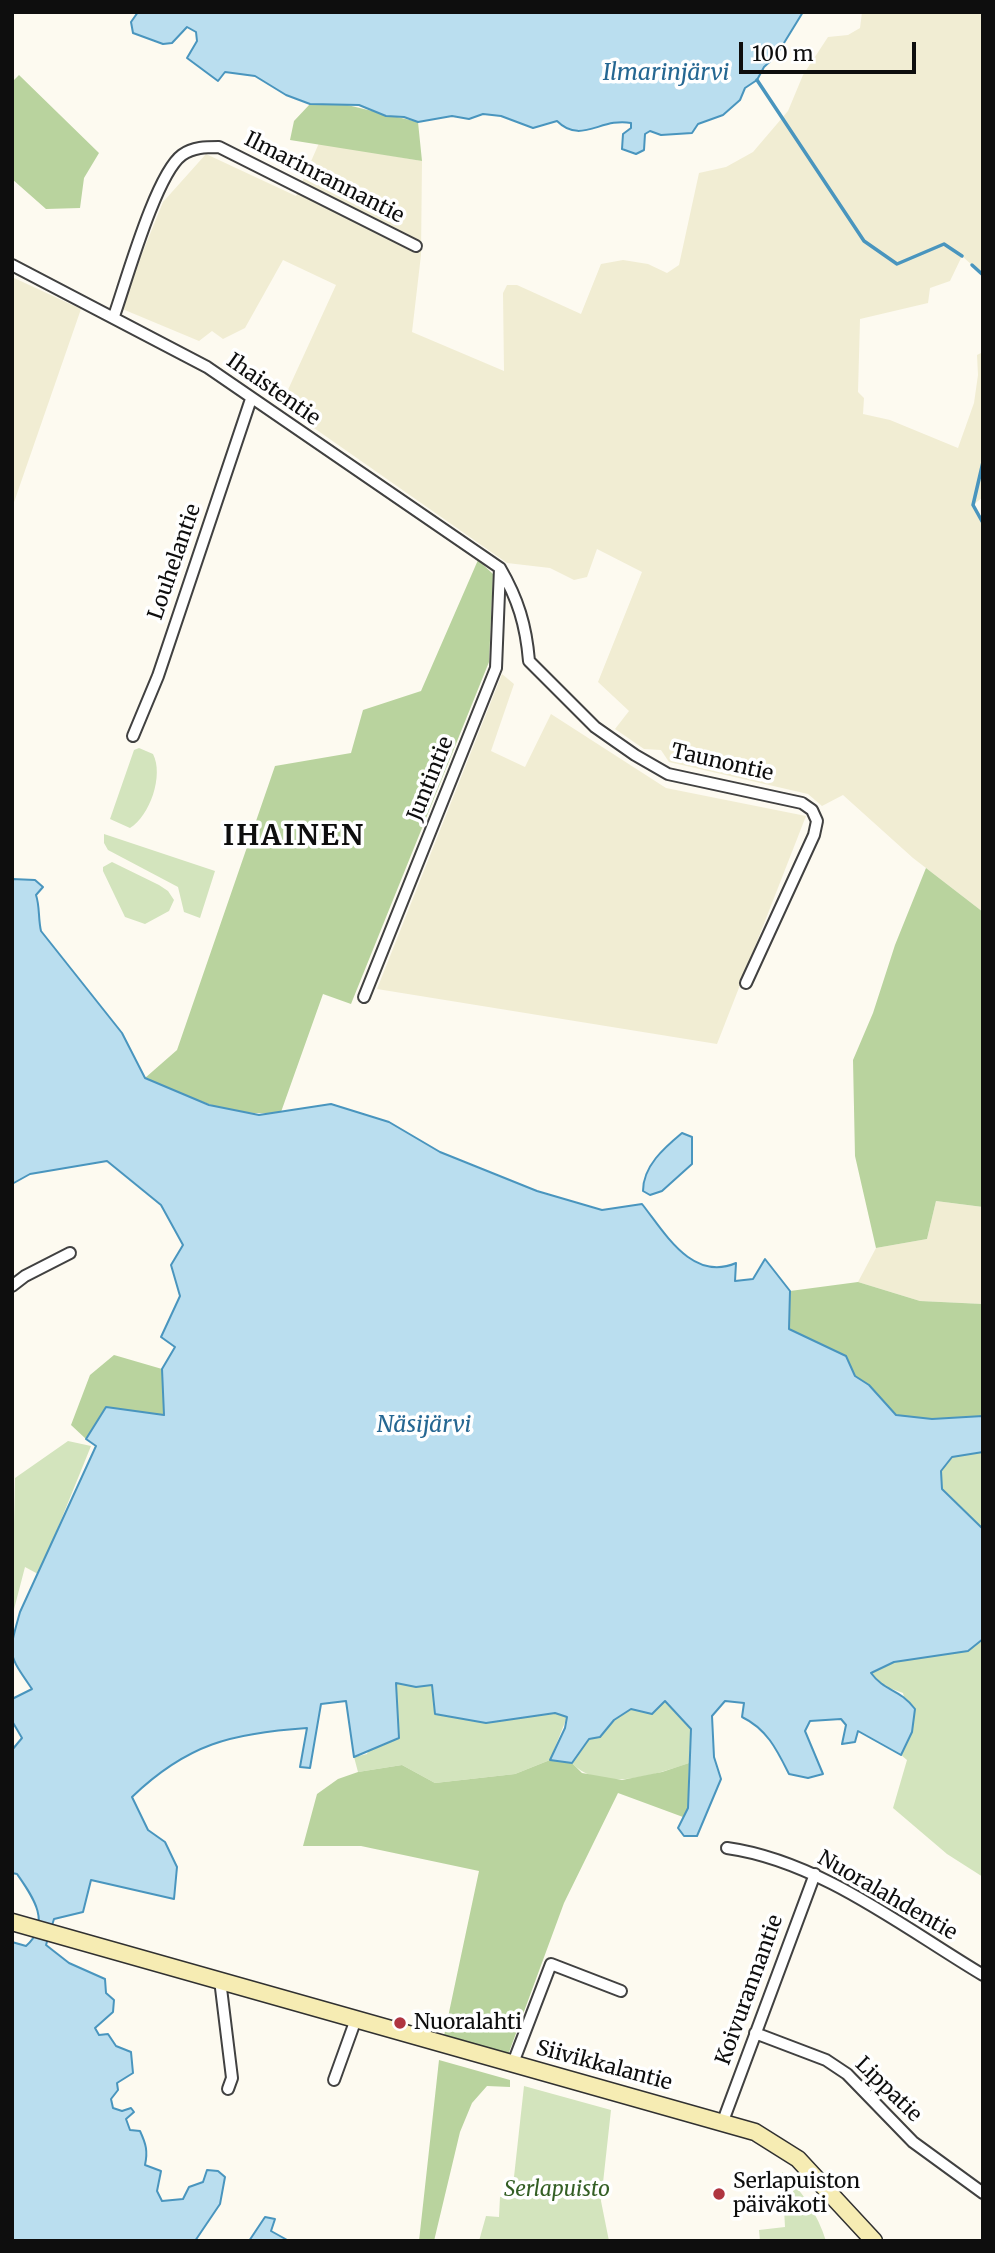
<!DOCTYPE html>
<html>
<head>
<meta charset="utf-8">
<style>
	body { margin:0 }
	#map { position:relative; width:995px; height:2253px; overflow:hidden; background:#fdfaf0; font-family:Merriweather,serif }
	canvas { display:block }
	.frame { position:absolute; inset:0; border:14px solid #0e0e0e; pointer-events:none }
	.scale { position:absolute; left:739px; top:42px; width:177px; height:32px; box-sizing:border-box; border:4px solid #0e0e0e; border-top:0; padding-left:9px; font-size:21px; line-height:24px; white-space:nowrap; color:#0e0e0e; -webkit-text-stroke:5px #fff; paint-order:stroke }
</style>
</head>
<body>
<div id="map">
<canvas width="995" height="2253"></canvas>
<div class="frame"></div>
<div class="scale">100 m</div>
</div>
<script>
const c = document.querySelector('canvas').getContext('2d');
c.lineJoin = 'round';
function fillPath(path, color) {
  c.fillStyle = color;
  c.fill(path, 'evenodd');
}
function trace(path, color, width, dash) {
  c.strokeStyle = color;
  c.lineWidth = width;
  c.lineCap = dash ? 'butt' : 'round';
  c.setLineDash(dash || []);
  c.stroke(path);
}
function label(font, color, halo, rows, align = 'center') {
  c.font = font + ' Merriweather,serif';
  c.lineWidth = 7;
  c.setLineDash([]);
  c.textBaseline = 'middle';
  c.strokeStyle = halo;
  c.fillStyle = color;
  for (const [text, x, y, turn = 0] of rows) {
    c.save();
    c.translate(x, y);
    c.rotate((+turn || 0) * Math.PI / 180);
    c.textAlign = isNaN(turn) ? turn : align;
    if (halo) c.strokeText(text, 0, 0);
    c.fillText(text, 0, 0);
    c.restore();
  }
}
fillPath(new Path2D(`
	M862 12H983V275L962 256 950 281 930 288 928 303 860 319 858 392 864 398 863 414 890 420 958 448 974 403 978 375 977 355 983 352V497L973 505 983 523V912L913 858 843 795 822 806 808 794 669 762 661 750 644 749 615 729 629 711 598 682 642 572 597 549 587 577 574 580 550 568 507 563 281 405 336 285 283 260 245 328 223 339 212 331 199 341 120 308 163 202 206 154 296 196 319 143 422 161 421 255 412 332 504 371 503 293 507 285H517L581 314 601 264 623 260 648 264 667 273 679 265 699 173 726 167 753 152 788 111 803 75 828 37 848 35 860 28Z
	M12 277 81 309 12 508Z
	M502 674 514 684 491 751 525 767 551 714 666 788 806 816 717 1044 377 989Z
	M936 1201 983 1207V1304L920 1301 858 1282 876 1248 927 1239Z`), '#f1edd3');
fillPath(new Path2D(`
	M139 748 153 754C164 775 150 816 130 828L110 819 134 750Z
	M104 834 215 871 200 918 184 912 178 887 108 850 104 843Z
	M112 862 159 885 168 891 174 900 169 911 145 924 125 917 103 871V867Z
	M165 1415 38 1574 25 1567 12 1617 15 1478 68 1441 91 1446 50 1547 96 1446 86 1439Z
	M983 1452V1529L942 1488 941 1471 952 1457Z
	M983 1639V1877L947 1854 893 1808 907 1760 901 1755 912 1732 903 1693 881 1685 871 1673 894 1662 968 1651Z
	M395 1683 416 1687 432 1685 436 1714 486 1723 556 1713 567 1717 550 1760 515 1774 435 1783 402 1765 358 1772 354 1757 367 1754Z
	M665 1700 691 1729 689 1763C655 1775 600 1793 572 1763L589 1739 600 1736 614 1720 631 1709Z
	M524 2086 611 2110 601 2201 609 2241H479L486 2216 499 2217 500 2197 512 2195Z
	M782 2172C802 2190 818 2215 826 2241H760L759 2230 785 2227Z`), '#d3e4bd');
fillPath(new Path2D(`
	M19 75 99 153 84 178 80 208 46 209 12 179V82Z
	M339 103 418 122 422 161 290 140 294 121 310 104Z
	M478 560 493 574 489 662 351 1004 323 994 281 1112C232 1119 189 1097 145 1078L177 1050 275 766 351 753 363 710 421 691Z
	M926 868 983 912V1207L936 1201 927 1239 876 1248 855 1156 853 1060 873 1013 895 945Z
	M858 1282 920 1301 983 1304V1416L932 1419 896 1415 869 1385 855 1376 846 1356 789 1329 790 1291Z
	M114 1355 162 1369 165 1415 106 1407 86 1439 71 1425 90 1375Z
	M550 1760 572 1763 582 1773 622 1780 662 1772 689 1763 688 1808 683 1817 618 1793 564 1903 508 2055 444 2036 479 1871 361 1846H303L317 1794 338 1779 358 1772 402 1765 435 1783 515 1774Z
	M439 2060 510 2080V2087L487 2086 472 2103 460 2132 434 2241H419Z`), '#b9d39e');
const water = new Path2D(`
	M138 12H803L776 56 764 67 757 80 745 88 740 100 723 115 698 124 692 133 661 135 650 131 645 134 644 150 636 154 622 149 623 134 631 128V123C601 117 581 145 557 121L533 128 501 116 483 114 469 119 452 116 418 122 404 117 386 116 359 105 310 104 286 95 255 76 225 72 218 81 187 58 197 41 196 32 187 27 172 43 163 44 133 33 131 22Z
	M12 879 35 880 43 887 36 895C40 907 38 918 41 931L122 1033 145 1078 209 1105 259 1115 331 1104 389 1122 440 1152 537 1191 602 1210 642 1204C665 1233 692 1282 736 1263L735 1281 753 1279 765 1259 790 1291 789 1329 846 1356 855 1376 869 1385 896 1415 932 1419 983 1416V1452L952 1457 941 1471 942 1489 983 1529V1639L968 1651 894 1662 871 1673C885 1692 899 1688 915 1709L912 1732 901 1755 858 1731 855 1742 842 1744 846 1725 841 1719 810 1721 805 1731 823 1774 808 1778 789 1774C777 1750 767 1729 742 1717L744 1703 725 1701 712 1716 714 1757 721 1779 697 1836H684L678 1828 688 1808 691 1729 665 1701 652 1714 631 1709 614 1720 600 1737 589 1739 572 1763 550 1760 565 1728 567 1717 555 1713 486 1723 435 1714 432 1685 416 1687 396 1683 399 1738 354 1757 346 1701 321 1704 310 1768 300 1767 307 1728C232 1733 187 1744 132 1797L148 1830 165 1842 177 1867 174 1899 91 1880 83 1912 54 1919 46 1945 69 1963 105 1979 106 1993 114 2000 113 2012 95 2028 99 2035 108 2034 116 2046 131 2052 133 2073 117 2083 118 2090 111 2099 113 2108 122 2111 131 2108 134 2112 126 2119 130 2130 140 2131C146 2144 148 2151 145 2165L161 2171 157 2191 162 2201 183 2199 189 2187 203 2182 207 2170 218 2171 225 2177 220 2204 195 2241H12V1942L26 1946C52 1923 33 1897 17 1874L12 1873V1750L22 1738 12 1721V1699L32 1689C7 1653 8 1655 20 1612L96 1446 86 1439 106 1407 164 1415 162 1369 175 1347 161 1337 180 1296 171 1265 183 1245 161 1205 107 1161 30 1174 12 1184Z
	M682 1133 692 1137V1164L662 1191 650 1195 643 1191C643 1166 664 1148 682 1133Z
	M265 2217 275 2219 271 2231 289 2241H249Z`);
fillPath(water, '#badeef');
trace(water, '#4995be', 2);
trace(new Path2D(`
	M757 80 864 241 897 264 944 244 962 256
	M972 265 983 275
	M983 462 973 505 983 523`), '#4995be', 3.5);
const minor = new Path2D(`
	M12 265 207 367 500 568C518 599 526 625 529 661L595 727 635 755 668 774 802 803 812 810 817 821 814 835 746 983
	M114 316C126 282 156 174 182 155 193 147 206 147 219 147L416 246
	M133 736 158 676 251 399
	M364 997 496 668 500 568
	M12 1286 25 1276 70 1253
	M727 1848C820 1861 904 1928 983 1975
	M220 1980 232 2078 228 2089
	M755 2033 826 2060 847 2074 913 2142 983 2193
	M513 2063 551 1964 621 1991
	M334 2080 356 2019
	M723 2121 815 1874`);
const secondary = new Path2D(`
	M12 1922 755 2132 798 2159 874 2241`);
trace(minor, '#414141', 14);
trace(secondary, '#303030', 19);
trace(minor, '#fff', 10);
trace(secondary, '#f6ecb3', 16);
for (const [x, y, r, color] of [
	[400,2023,7,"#af3540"],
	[719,2194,7,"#af3540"]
]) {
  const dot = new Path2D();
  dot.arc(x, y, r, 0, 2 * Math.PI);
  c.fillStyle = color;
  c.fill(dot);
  trace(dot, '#fff', 2.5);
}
label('21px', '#0e0e0e', '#fff', [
	["Ilmarinrannantie",324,178,27],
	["Ihaistentie",273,390,35],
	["Louhelantie",175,562,-71],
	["Taunontie",722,763,13],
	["Juntintie",431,779,-68],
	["Nuoralahdentie",887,1896,30],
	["Koivurannantie",750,1990,-70],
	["Siivikkalantie",604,2066,15],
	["Lippatie",888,2090,44]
]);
label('21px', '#0e0e0e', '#fff', [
	["Nuoralahti",414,2023],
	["Serlapuiston",733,2182],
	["päiväkoti",733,2206]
], 'left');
label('italic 21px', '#345f25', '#fff', [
	["Serlapuisto",557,2190]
]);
label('italic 23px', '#256792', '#fff', [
	["Ilmarinjärvi",666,73],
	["Näsijärvi",424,1425]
]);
c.letterSpacing = '2px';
label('bold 28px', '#0e0e0e', '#fff', [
	["IHAINEN",294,837]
]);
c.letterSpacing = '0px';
</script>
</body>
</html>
